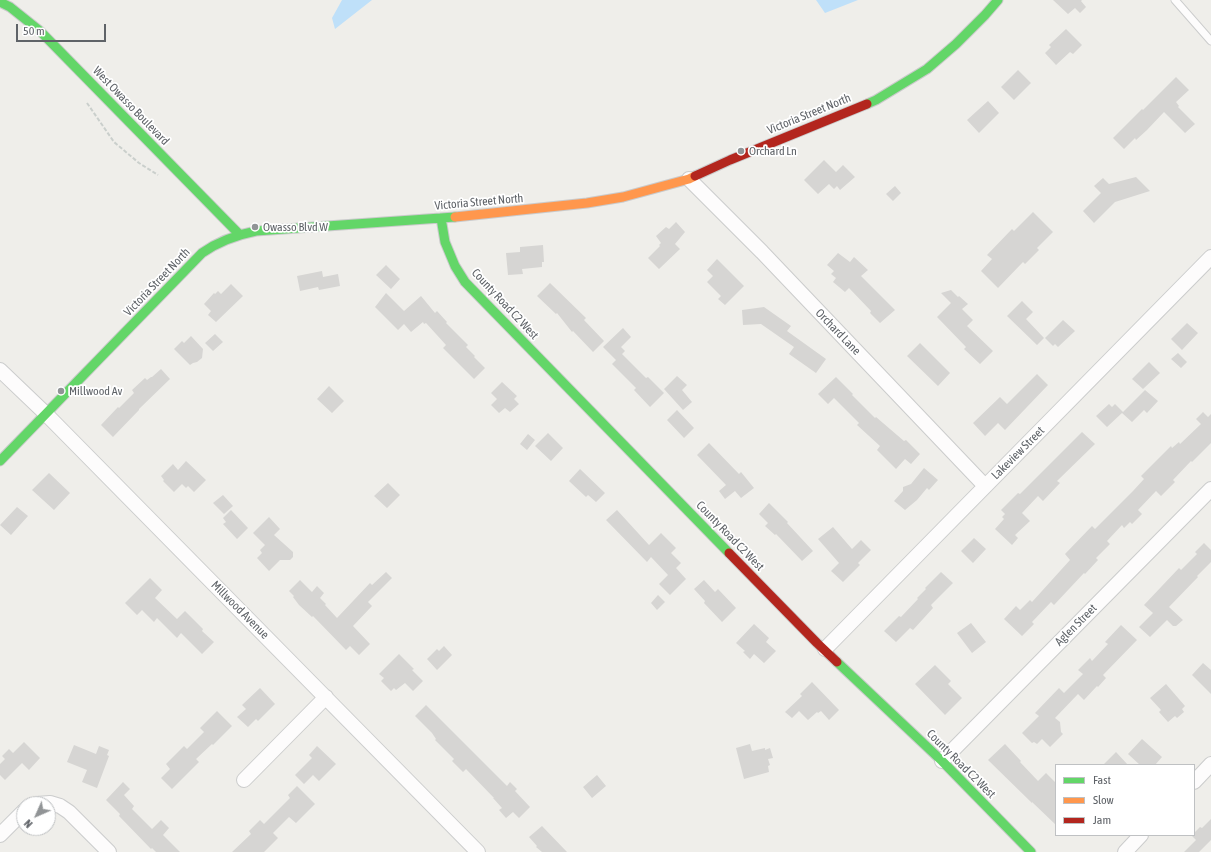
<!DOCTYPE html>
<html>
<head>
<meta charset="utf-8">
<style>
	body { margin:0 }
	#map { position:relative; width:1211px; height:852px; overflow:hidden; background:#efeeea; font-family:"Asap Condensed",sans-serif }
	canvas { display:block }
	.legend { position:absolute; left:1055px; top:764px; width:140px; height:72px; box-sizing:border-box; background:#fff; border:1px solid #bfc1c3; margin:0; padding:5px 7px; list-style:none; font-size:12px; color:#5f6368 }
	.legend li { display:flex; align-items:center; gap:8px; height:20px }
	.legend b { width:20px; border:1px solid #bfc1c3 }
	.north { position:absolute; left:16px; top:796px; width:40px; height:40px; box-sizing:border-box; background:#fff; border:1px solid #bfc1c3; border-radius:50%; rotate:225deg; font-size:11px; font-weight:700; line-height:16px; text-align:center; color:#5f6368 }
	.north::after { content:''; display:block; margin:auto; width:14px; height:18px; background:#919496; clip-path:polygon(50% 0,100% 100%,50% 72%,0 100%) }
	.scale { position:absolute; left:16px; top:24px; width:90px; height:18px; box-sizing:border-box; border:2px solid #5f6368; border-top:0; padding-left:5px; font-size:12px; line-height:14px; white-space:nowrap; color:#5f6368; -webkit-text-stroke:3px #fff; paint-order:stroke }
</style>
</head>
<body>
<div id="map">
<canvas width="1211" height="852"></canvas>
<ul class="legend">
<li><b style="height:5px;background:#63d668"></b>Fast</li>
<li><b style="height:5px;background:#ff974d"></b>Slow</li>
<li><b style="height:5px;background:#b3261e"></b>Jam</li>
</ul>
<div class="north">N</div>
<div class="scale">50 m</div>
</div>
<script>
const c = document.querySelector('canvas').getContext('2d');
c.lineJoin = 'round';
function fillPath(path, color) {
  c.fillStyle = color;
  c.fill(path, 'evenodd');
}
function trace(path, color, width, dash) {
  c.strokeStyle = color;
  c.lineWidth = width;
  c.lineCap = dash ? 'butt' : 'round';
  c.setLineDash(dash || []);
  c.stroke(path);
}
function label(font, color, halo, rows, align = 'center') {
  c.font = font + ' "Asap Condensed",sans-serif';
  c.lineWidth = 3.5;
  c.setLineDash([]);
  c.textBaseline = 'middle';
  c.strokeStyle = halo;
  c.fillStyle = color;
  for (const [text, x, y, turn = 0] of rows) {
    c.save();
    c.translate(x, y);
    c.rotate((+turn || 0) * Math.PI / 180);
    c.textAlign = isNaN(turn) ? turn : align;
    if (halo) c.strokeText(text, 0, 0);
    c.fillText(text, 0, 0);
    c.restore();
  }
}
fillPath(new Path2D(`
	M342 0H372L335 29 332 18Z
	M816 0H858L825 13Z`), '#bfe0f9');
fillPath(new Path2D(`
	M1053 0H1082L1081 1 1086 7 1080 13 1075 8 1068 14Z
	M1066 29 1082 45 1073 54 1070 52 1056 65 1045 53 1051 47 1049 45Z
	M1018 70 1031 83 1014 100 1001 87Z
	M1176 77 1189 90 1176 102 1179 106 1178 107 1195 124 1185 133 1164 112 1147 130 1136 140 1135 138 1124 149 1113 138 1142 109 1143 110Z
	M988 101 999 113 979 133 967 120Z
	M824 160 836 172 843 165 855 177 840 190 837 186 834 189 829 184 818 194 804 180Z
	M1136 177 1150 191 1115 202 1094 223 1083 211 1101 193 1094 186 1103 178 1109 184Z
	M895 186 901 193 893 201 886 194Z
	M1033 212 1053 232 1037 248 1039 250 1025 264 1023 262 998 288 981 271 992 259 987 255 1012 229 1014 231Z
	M676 222 685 232 675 244 680 249 659 269 648 258 660 246 659 245 661 243 656 236 666 227 669 229Z
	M543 245 544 262H542V267L522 269 523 274 508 275 506 253 520 252V247Z
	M838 253 850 262 854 257 868 270 861 276 895 310 880 323 870 313 871 311 849 288 845 292 833 282 836 278 831 274 834 271 827 265Z
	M717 259 744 286 725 305 718 299 721 296 707 282 713 276 707 270Z
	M386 265 400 279 391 289 376 275Z
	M322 271 323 277 338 274 340 286 319 290 318 287 300 291 297 276Z
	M550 283 586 318 584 320 604 341 593 352 573 331 572 332 557 313 556 314 537 296Z
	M231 284 243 296 216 322 208 315 211 311 204 304 214 293 215 294 218 291 221 294Z
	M951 290 958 297 959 296 968 304 962 309 973 320 967 326 993 351 980 364 964 349 966 347 937 317 951 303 941 293Z
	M386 293 404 311 421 296 435 313 437 311 447 322 446 323 468 345 466 347 475 356 474 357 485 368 474 379 443 348 446 345 426 323 424 324 423 322 411 332 404 324 398 330 375 307Z
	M1022 301 1033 312 1026 319 1044 338 1037 345 1007 316Z
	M764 307 791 326 787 331 826 359 816 373 789 354 794 347 761 324 743 325 742 310Z
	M1063 320 1075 331 1058 347 1055 344 1053 346 1045 338Z
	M1187 323 1198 333 1182 350 1171 339Z
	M623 328 631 337 621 347 625 351 622 354 646 378 648 377 664 393 650 407 634 390 636 388 612 364 616 360 603 347Z
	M215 334 223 342 213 351 205 343Z
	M191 336 203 349 202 358 197 362 193 363 190 365 174 349 182 341 184 343Z
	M920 343 950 373 938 386 907 356Z
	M1178 353 1187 362 1181 368 1171 359Z
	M1149 362 1160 373 1143 389 1132 379Z
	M161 369 170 379 139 409V410L113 437 101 425 118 407 119 408 134 393 132 390 145 378 147 380 151 377H152Z
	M1037 374 1048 385 1005 430 998 423 985 436 973 423 1000 397 1007 404Z
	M677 376 687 385 682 390 692 402 683 410 664 389Z
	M836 377 853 394 852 395 875 418 876 417 904 441 906 440 920 454 911 464 905 459 896 469 877 450 880 446 857 425 859 423 834 398 828 404 818 394Z
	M502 382 517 396 514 399 519 404 510 412 505 408 499 413 491 405 497 399 491 393Z
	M329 386 344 401 332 413 317 399Z
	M1145 390 1158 401 1147 413 1144 410 1132 422 1122 413 1107 427 1096 416 1109 404 1112 407 1115 404 1123 412Z
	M677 410 694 428 684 438 667 420Z
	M1203 412 1208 417 1211 414V443L1192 462 1191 461 1173 480 1175 482 1161 496 1156 491 1138 510 1142 514 1132 524 1130 522 1124 528 1122 525 1107 541 1110 544 1096 558 1098 560 1085 574 1084 573 1054 605 1051 602 1032 622 1034 624 1022 636 1004 619 1016 606 1020 610 1030 600 1032 602 1070 560 1065 554 1092 526 1095 529 1133 491 1144 479 1141 476 1171 446 1172 448 1179 442 1180 444 1201 424 1196 419Z
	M1082 432 1095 444 1057 481 1060 483 1043 501 1038 496 1022 513 1030 521 1015 535 1018 538 1012 545 995 529 1004 519 1002 517 1005 514 1001 510 1018 493 1020 494Z
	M548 433 563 448 551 461 535 446Z
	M528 434 535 440 527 450 520 444Z
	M709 443 739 474 741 472 754 488 741 498 735 491 725 499 719 491 726 485 697 455Z
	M186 461 206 480 194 492 188 486 186 488 182 484 174 492 163 481 164 480 161 476 173 464 178 470Z
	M924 468 938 480 929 490 927 488 917 500 905 510 894 501 903 491V487L911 484Z
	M580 469 605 493 596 502 588 495 586 497 569 481Z
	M49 473 70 493 54 510 32 490Z
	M388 483 400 495 387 508 374 496Z
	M223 495 233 506 224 514 213 503Z
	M769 503 788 522 787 523 813 551 802 561 776 534 775 535 765 526 768 523 759 514Z
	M17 507 28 516 11 535 0 525Z
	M231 510 248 528 237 539 223 524 226 522 223 518Z
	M617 510 649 545 661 533 676 548 671 553 681 563 676 568 686 579 670 595 659 584 668 575 651 557 647 562 606 520Z
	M269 517 280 529 274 535 293 552V557L290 560H280L269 571 257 558 262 553 260 550 265 545 253 533Z
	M833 527 852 549 861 540 871 550 858 563 860 565 843 582 831 571 839 563 818 539Z
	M974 538 986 549 973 563 961 551Z
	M1204 543 1211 550V562L1197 576 1198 577 1169 607 1183 620 1176 626H1173L1167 620 1150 637 1139 627 1153 613 1144 605 1179 568 1181 570 1197 554 1195 552Z
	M386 572 392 578 368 602 372 606 353 626 370 644 359 655 350 646 346 650 313 616 312 617 299 605 293 597 294 596 289 591 300 580 312 592 317 586 324 593 320 598 326 604 325 605 337 618 370 583 372 585Z
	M941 572 953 583 931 605 933 608 913 630 910 628 896 642 884 631 899 616 901 617 918 599 917 598 926 589 925 588Z
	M150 578 162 590 155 598 177 619 185 611 203 629 202 631 214 642 202 654 181 633 177 638 157 618 154 622 142 610 137 615 125 603Z
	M704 580 715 592 718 589 736 608 722 622 704 603 705 601 694 589Z
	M658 595 665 602 657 610 651 603Z
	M971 623 986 642 972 653 957 633Z
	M754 624 769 638 766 642 776 651 764 663 754 654 750 659 743 652 745 651 736 643Z
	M1121 625 1137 640 1103 675 1106 678 1098 687 1097 686 1084 700 1078 694 1055 718 1060 722 1061 732 1063 734 1050 747 1042 739 1037 744 1034 742 1032 743 1022 733 1039 716 1035 713 1059 688 1064 693 1083 674 1078 670 1090 658 1092 661 1108 644 1105 642Z
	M444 646 452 655 437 670 427 659 437 649 439 651Z
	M399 654 414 669 412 670 423 681 413 691 405 683 396 690 394 688 391 691 381 681 384 678 379 674Z
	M1203 663 1211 670V694L1192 675Z
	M935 665 951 681 948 684 962 698 945 715 915 684Z
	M812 682 839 710 829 720 821 711 818 713 817 712 808 720 799 711 792 718 785 712 802 696 800 694Z
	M1166 684 1185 706 1182 709 1184 712 1177 718 1175 716 1168 722 1159 712 1161 710 1150 698Z
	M260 688 275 704 258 721 256 719 248 727 237 717 246 709 242 705Z
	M426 705 507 786 510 782 517 789 515 791 530 807 519 818 513 812 506 818 499 810 502 808 493 798H494L466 769 463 772 452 761 454 759 435 740 436 739 432 733 415 716Z
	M217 711 232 726 213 745 212 744 196 759 199 762 172 789 161 778 170 769 166 764 184 746 187 749 204 732 200 728Z
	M1142 739 1162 757 1155 765H1140L1128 754Z
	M24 742 40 758 29 770 22 763 5 780 0 775V764L5 759 2 756 9 749 13 753Z
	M750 744 752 751 765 748V750L770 748 773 758 768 759 770 765 768 766 769 772 744 779 736 748Z
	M1005 744 1021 761 1020 762 1038 781 1046 773 1056 783V825L1032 802V803L988 760Z
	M74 745 96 754 99 746 109 750 107 755 109 756 97 788 82 782 87 770 67 762Z
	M317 746 336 764 319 781 313 775 304 784 295 775 312 758 309 755Z
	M1116 752 1128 765H1103Z
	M597 775 606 786 592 798 583 787Z
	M123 782 130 789 124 795 134 806 132 809 152 829 161 820 169 828 163 835 180 852H156L152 848 151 849 119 816 120 814 106 800Z
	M297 786 315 804 296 823 289 817 273 833 278 838 264 852H232L251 834 249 831 260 820 264 824 290 798 288 795Z
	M1211 819V840L1199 852H1184L1196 840 1192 836 1194 835V833L1200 827 1202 828Z
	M542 826 567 852H542L536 847 537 846 529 837Z`), '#d6d5d3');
const lane = new Path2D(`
	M1175 0 1211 41`);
const street = new Path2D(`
	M689 179 762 252 985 486
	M0 370 46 414 478 852
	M825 649 1211 257
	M942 761 1211 489
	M244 780 326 697
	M1194 782 1211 764
	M37 804 50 803 60 806 69 812 109 852
	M0 835 24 811
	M1125 852 1141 835`);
const fast = new Path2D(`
	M0 2 10 7 40 31 239 234
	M867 104 876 100 927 69 956 44 985 15 998 0
	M441 218 445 242 455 266 465 282 729 553
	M0 461 202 253C219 241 236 235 256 231L455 217
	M837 662 942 761 1031 852`);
const slow = new Path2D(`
	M455 217 587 203 623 197 689 179 695 176`);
const jam = new Path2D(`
	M695 176 730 160 867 104
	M729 553 817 643 837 662`);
trace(lane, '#cbcccc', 9);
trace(street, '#cbcccc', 16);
trace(fast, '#cacacb', 11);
trace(slow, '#cacacb', 11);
trace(jam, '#cacacb', 11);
trace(new Path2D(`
	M87 103 114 142 139 163 158 175`), '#cacfcc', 2, [4, 2]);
trace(lane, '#fdfcfc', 7);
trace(street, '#fdfcfc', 14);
trace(fast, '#63d668', 9);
trace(slow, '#ff974d', 9);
trace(jam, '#b3261e', 9);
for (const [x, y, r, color] of [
	[741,151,4,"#919496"],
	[255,227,4,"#919496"],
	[61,391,4,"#919496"]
]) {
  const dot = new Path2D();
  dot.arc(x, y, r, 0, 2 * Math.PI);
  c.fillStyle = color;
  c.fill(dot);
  trace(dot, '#fff', 1.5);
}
label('12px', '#5f6368', '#fff', [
	["West Owasso Boulevard",131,106,46],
	["Victoria Street North",809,114,-22],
	["Victoria Street North",479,202,-5],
	["Victoria Street North",157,282,-46],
	["County Road C2 West",505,304,47],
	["Orchard Lane",838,332,46],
	["Lakeview Street",1018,453,-45],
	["County Road C2 West",730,536,46],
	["Millwood Avenue",240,610,45],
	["Aglen Street",1076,625,-45],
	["County Road C2 West",961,764,45]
]);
label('12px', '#5f6368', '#fff', [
	["Orchard Ln",749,151],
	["Owasso Blvd W",263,227],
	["Millwood Av",69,391]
], 'left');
</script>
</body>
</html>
